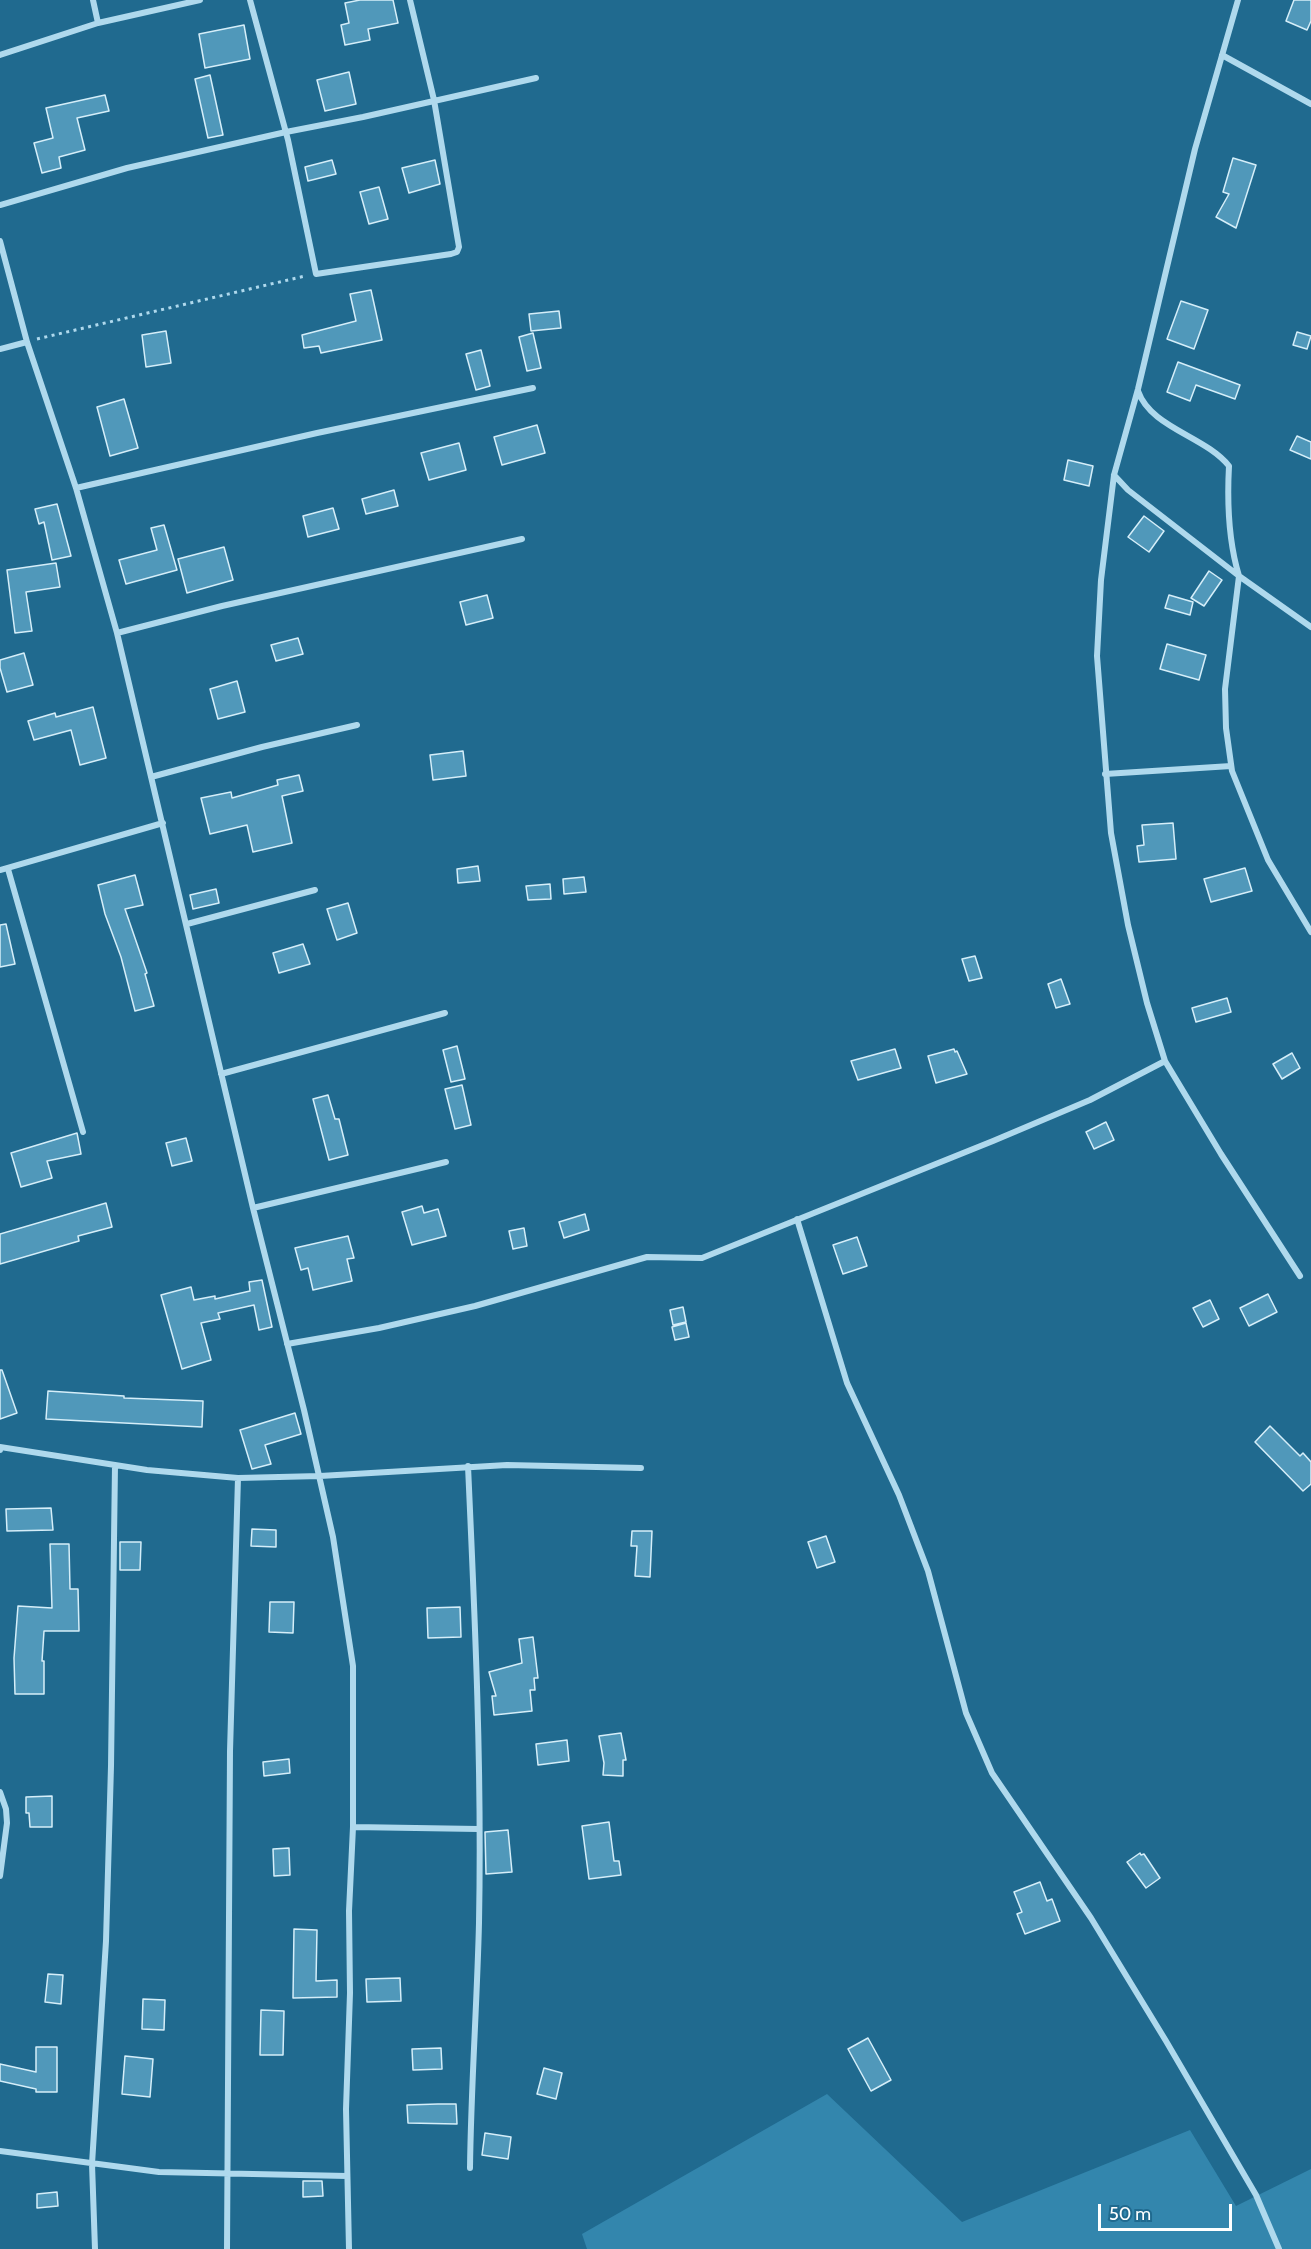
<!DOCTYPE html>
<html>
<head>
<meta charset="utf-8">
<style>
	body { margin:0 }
	#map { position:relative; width:1311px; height:2249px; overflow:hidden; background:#206a8f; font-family:Cabin,sans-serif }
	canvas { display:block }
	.scale { position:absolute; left:1098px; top:2204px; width:134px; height:27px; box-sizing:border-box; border:3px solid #fff; border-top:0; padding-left:8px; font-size:18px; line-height:21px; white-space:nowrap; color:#fff; -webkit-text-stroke:4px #206a8f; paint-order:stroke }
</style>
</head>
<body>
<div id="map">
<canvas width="1311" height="2249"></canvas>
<div class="scale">50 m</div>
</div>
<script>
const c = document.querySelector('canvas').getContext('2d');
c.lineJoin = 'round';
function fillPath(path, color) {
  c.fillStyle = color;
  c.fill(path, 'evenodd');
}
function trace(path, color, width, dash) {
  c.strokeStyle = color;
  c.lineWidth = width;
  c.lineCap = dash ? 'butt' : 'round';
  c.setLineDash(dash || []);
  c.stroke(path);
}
fillPath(new Path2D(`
	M827 2094 962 2222 1190 2130 1236 2206 1311 2169V2249H587L582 2234Z`), '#3386ad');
const building = new Path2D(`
	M360 0H393L398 23 368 29 370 40 345 45 341 25 349 23 345 3Z
	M1294 0H1311V21L1307 30 1286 21Z
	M244 25 250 59 205 68 199 34Z
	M349 72 356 104 325 111 317 80Z
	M210 75 223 135 208 138 195 79Z
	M105 95 109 111 77 118 85 150 59 157 61 168 42 173 34 143 53 138 46 108Z
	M1233 158 1256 165 1236 228 1216 217 1229 194 1223 192Z
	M332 160 336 174 308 181 305 167Z
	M435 160 440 184 409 193 402 168Z
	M379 187 388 219 369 224 360 192Z
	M371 290 382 340 321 353 319 346 304 348 302 335 356 321 350 294Z
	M1181 301 1208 310 1194 349 1167 339Z
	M559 311 561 328 531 331 529 314Z
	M166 331 171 363 146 367 142 335Z
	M1297 332 1311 336 1307 349 1293 345Z
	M533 333 541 368 527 371 519 337Z
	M481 350 490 386 476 390 466 354Z
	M1178 362 1240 385 1235 399 1196 385 1190 401 1167 392Z
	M124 399 138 448 110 456 97 407Z
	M537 425 545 453 502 465 494 437Z
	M1297 436 1311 442V459L1290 450Z
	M459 443 466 470 429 480 421 453Z
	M1068 460 1093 466 1089 486 1064 480Z
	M394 490 398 506 366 514 362 499Z
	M57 504 71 556 52 560 44 522 39 524 35 509Z
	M333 508 339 529 308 537 303 516Z
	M1144 516 1164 531 1149 552 1128 537Z
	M164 525 177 570 126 584 119 560 157 550 151 528Z
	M224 547 233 580 187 593 178 559Z
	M56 563 60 587 26 592 32 631 15 633 7 570Z
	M1209 571 1222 580 1204 606 1191 598Z
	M487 595 493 618 466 625 460 602Z
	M1169 595 1193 602 1190 615 1165 608Z
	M298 638 303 654 276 661 271 645Z
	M1167 644 1206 655 1199 680 1160 669Z
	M24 653 33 685 7 692 0 668V660Z
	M237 681 245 712 218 719 210 689Z
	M93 707 106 758 80 765 71 730 34 740 28 721 55 713 56 717Z
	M463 751 466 776 433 780 430 755Z
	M299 775 303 791 282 796 292 843 253 852 247 825 210 834 201 798 231 792 232 798 278 785 277 780Z
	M1173 823 1176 859 1139 862 1137 846 1144 845 1142 825Z
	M478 866 480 881 458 883 457 869Z
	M1245 868 1252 891 1211 902 1204 879Z
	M135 875 143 905 125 909 147 973 145 974 154 1006 135 1011 121 957 105 914 98 885Z
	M584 877 586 892 564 894 563 879Z
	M550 884 551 899 528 900 526 886Z
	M216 889 219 903 193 909 190 895Z
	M348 903 357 933 337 940 327 909Z
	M6 924 15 964 0 967V925Z
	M303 944 310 964 279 973 273 953Z
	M975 956 982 978 969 981 962 959Z
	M1061 979 1070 1004 1056 1008 1048 984Z
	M1227 998 1231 1012 1196 1022 1192 1008Z
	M457 1046 465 1079 451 1082 443 1050Z
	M895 1049 901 1068 858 1080 851 1061Z
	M954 1049 955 1052 957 1051 967 1074 936 1083 928 1056Z
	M1292 1053 1300 1068 1282 1079 1273 1064Z
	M462 1085 471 1125 455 1129 445 1089Z
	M328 1095 335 1119H339L348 1155 329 1160 313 1099Z
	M1106 1122 1114 1140 1094 1149 1086 1132Z
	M77 1133 81 1154 47 1161 52 1178 21 1187 11 1153Z
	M186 1138 192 1161 172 1166 166 1143Z
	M106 1203 112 1227 78 1236 79 1241 0 1264V1234Z
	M422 1206 424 1213 438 1209 446 1236 412 1245 402 1212Z
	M585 1214 589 1230 564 1238 559 1222Z
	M524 1228 527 1246 513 1249 509 1231Z
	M348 1236 354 1258 347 1259 352 1281 313 1290 308 1268 301 1270 295 1248Z
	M857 1237 867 1266 843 1274 833 1245Z
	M262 1280 272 1327 259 1330 254 1305 218 1313 220 1319 201 1323 211 1360 182 1369 161 1295 191 1287 194 1300 215 1296V1299L250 1291 249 1282Z
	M1268 1294 1277 1312 1249 1326 1240 1308Z
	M1210 1300 1219 1319 1203 1327 1193 1308Z
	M683 1307 686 1322 673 1325 670 1310Z
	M686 1323 689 1337 675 1340 672 1327Z
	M0 1370H2L17 1413 0 1419Z
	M48 1391 124 1396V1398L203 1401 202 1427 46 1419Z
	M295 1413 301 1434 265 1445 271 1464 252 1469 240 1430Z
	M1270 1426 1300 1456 1303 1453 1311 1462V1484L1303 1491 1255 1442Z
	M51 1508 53 1530 7 1531 6 1509Z
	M252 1529 276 1530V1547L251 1546Z
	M632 1531H652L650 1577 635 1576 637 1546H631Z
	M826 1536 835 1562 817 1568 808 1542Z
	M120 1542H141L140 1570H120Z
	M50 1544H69L70 1589H78L79 1631H44L42 1661H44V1694H15L14 1658 18 1606 52 1608Z
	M270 1602H294L293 1633 269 1632Z
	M460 1607 461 1637 428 1638 427 1608Z
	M533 1637 538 1678H534L535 1690H530L532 1711 494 1715 492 1696H496L489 1672 522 1663 519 1639Z
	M621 1733 626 1760H623V1776L603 1775 604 1763 599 1736Z
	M567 1740 569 1761 538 1765 536 1744Z
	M289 1759 290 1773 264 1776 263 1762Z
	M52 1796V1827H30L29 1813H26V1797Z
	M609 1822 614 1861H619L621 1875 589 1879 582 1826Z
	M508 1830 512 1872 486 1874 485 1832Z
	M289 1848 290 1875 274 1876 273 1849Z
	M1140 1853 1141 1855 1144 1854 1160 1878 1146 1888 1127 1862Z
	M1040 1882 1047 1901 1052 1899 1060 1921 1025 1934 1017 1914 1022 1912 1014 1892Z
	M294 1929 317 1930 316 1981 337 1980V1997L293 1998Z
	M48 1974 63 1975 61 2004 45 2002Z
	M400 1978 401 2001 367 2002 366 1979Z
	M143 1999 165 2000 164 2030 142 2029Z
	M261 2010 284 2011 283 2055H260Z
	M868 2038 891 2080 871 2091 848 2049Z
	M36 2047H57V2092H36V2089L0 2081V2064L36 2072Z
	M441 2048 442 2069 413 2070 412 2049Z
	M125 2056 153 2059 150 2097 122 2094Z
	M544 2068 562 2073 556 2099 537 2094Z
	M438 2104H456L457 2124 408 2123 407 2105Z
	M485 2133 511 2137 508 2159 482 2155Z
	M303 2181H322L323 2196 303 2197Z
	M57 2192 58 2206 37 2208V2194Z`);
fillPath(building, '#5098ba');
trace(building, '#d5eef9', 1.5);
trace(new Path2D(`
	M37 339 305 276`), '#afd9ed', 3, [3, 4.5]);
trace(new Path2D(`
	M93 0 98 23
	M250 0 288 140 316 274 451 254 457 252 459 247 434 100 410 0
	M1238 0 1195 149 1138 389 1114 475 1101 580 1097 656 1111 833 1128 925 1147 1003 1165 1061 1221 1154 1300 1276
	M0 55 98 23 200 0
	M1222 55 1311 104
	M0 205 127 168 286 132 363 117 536 78
	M0 241 27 342 76 488 117 633 253 1208 304 1410 333 1537 353 1666V1827L349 1911 350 1993 346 2109 349 2249
	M0 349 27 342
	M1138 391C1151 428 1205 436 1229 466 1227 503 1228 540 1239 576L1225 689 1226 728 1232 771 1268 860 1311 932
	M1114 475 1128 490 1239 576 1311 627
	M76 488 317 433 533 388
	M117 633 222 606 522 539
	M1105 774 1231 766
	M151 777 262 747 357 725
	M8 869 83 1132
	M0 870 163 823
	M187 924 315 890
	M221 1074 445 1013
	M253 1208 446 1162
	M797 1219 847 1383 899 1495 928 1571 966 1713 992 1773 1091 1918 1166 2041 1256 2195 1279 2249
	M287 1344 379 1328 475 1306 647 1257 702 1258 993 1141 1090 1100 1165 1061
	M0 1450V1447L147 1470 238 1478 320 1476 507 1465 641 1468
	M468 1466C475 1619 482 1771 479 1923 477 2005 471 2086 470 2168
	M0 1792 6 1809 7 1823 0 1876
	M353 1827 478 1829
	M0 2151 159 2172 347 2176
	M95 2249 92 2164 106 1941 111 1766 115 1465
	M227 2249 230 1751 238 1478`), '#afd9ed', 6);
</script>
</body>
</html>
